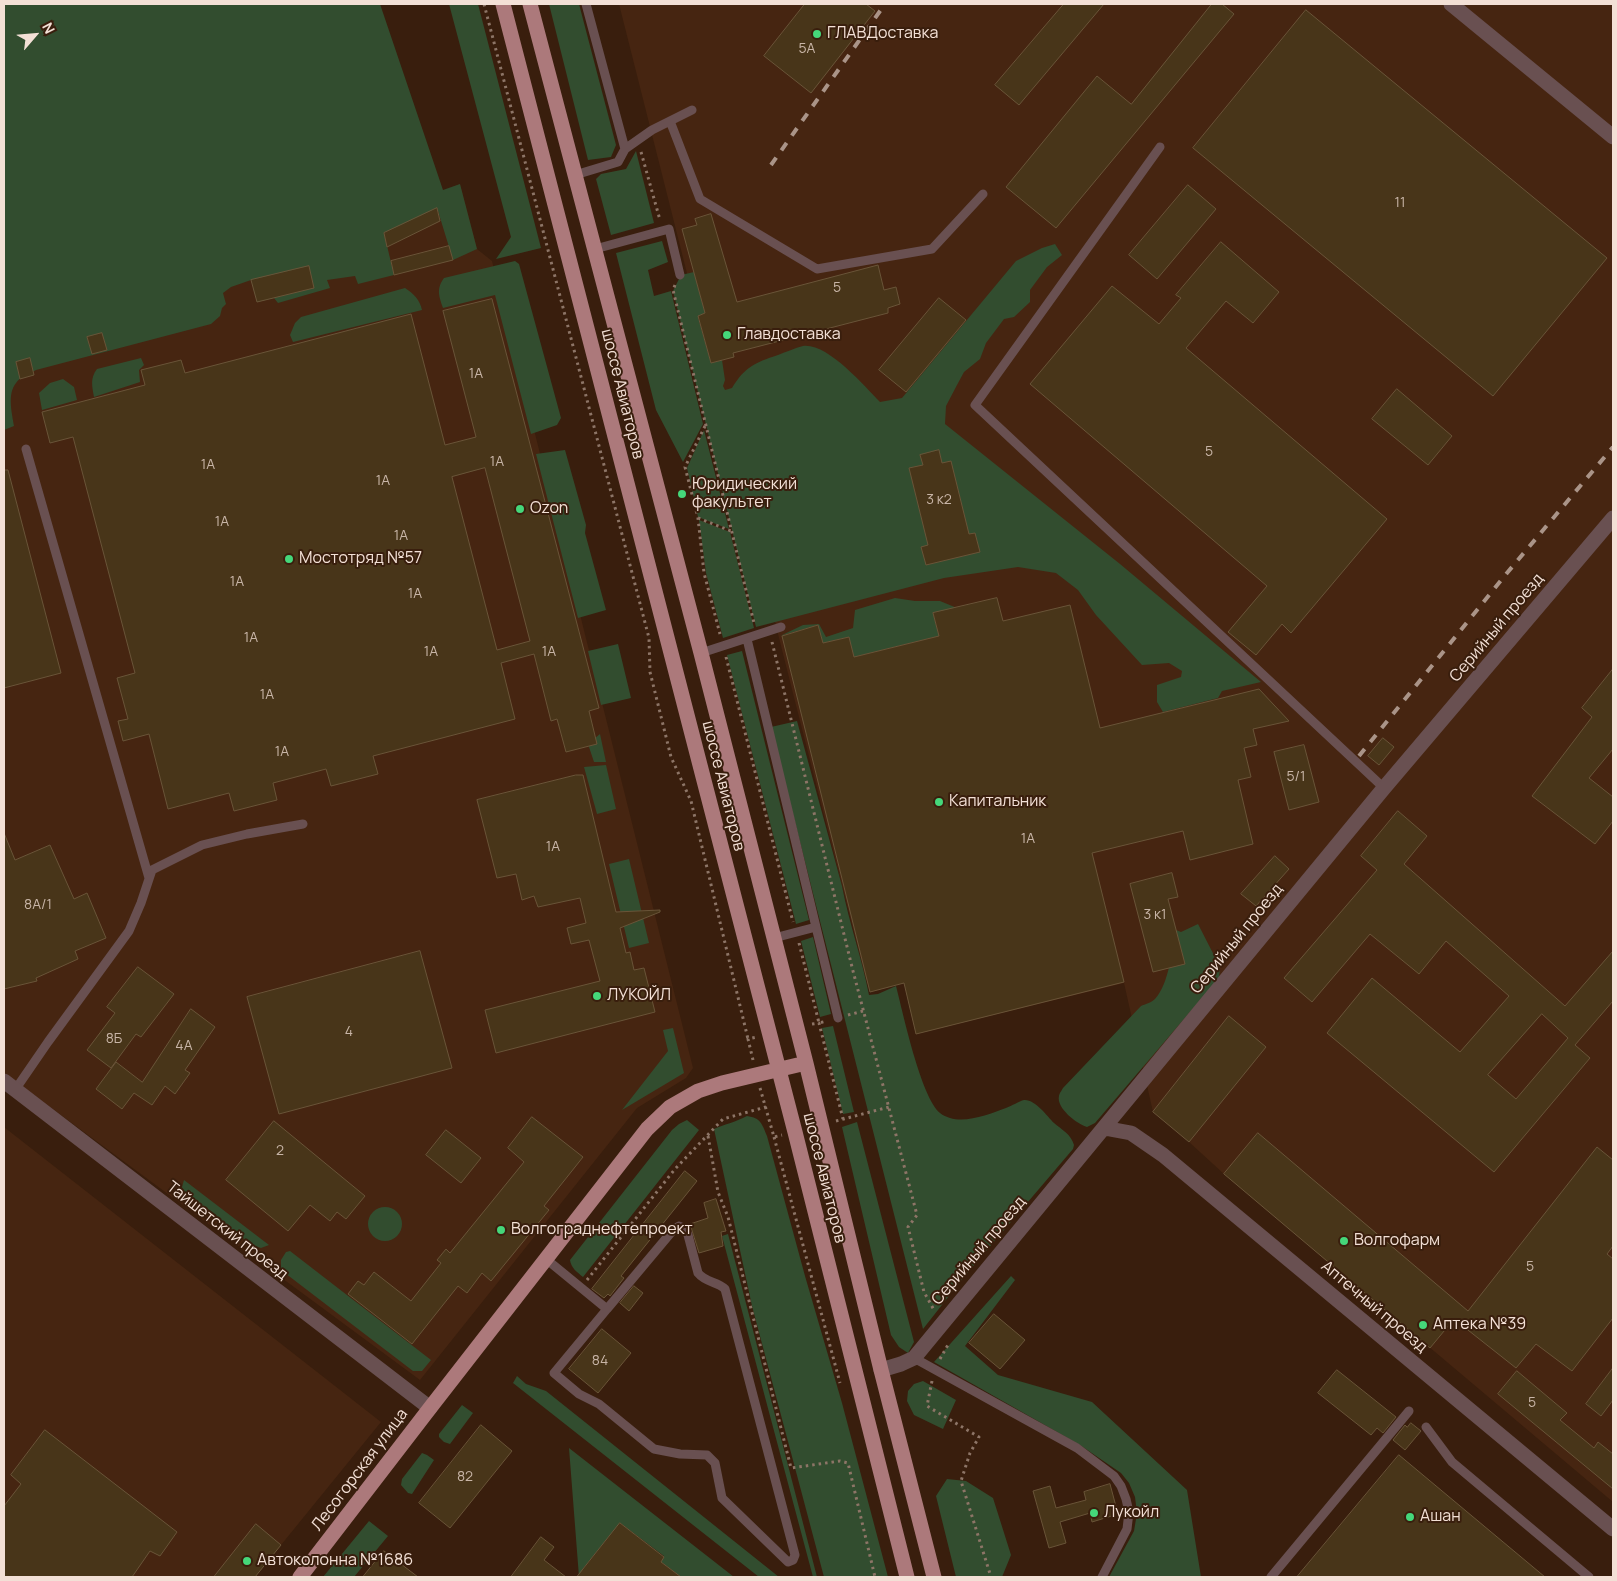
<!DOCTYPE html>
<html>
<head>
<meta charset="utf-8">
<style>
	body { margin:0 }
	#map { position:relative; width:1617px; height:1581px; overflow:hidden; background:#391e0d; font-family:Manrope,sans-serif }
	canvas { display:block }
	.frame { position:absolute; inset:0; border:5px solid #f3e0d6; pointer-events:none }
	.north { position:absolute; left:10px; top:10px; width:50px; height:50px; -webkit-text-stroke:4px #391e0d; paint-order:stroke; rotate:63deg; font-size:14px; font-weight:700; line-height:20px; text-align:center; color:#f3e0d6 }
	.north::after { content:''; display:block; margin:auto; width:18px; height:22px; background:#f3e0d6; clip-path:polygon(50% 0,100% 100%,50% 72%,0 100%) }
</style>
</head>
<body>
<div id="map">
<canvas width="1617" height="1581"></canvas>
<div class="frame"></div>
<div class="north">N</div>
</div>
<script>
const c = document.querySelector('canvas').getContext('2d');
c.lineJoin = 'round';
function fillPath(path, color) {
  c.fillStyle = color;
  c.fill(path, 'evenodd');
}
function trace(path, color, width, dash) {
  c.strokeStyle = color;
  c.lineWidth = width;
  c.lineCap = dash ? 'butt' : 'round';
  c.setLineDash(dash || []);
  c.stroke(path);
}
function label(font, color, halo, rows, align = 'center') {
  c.font = font + ' Manrope,sans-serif';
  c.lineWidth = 4;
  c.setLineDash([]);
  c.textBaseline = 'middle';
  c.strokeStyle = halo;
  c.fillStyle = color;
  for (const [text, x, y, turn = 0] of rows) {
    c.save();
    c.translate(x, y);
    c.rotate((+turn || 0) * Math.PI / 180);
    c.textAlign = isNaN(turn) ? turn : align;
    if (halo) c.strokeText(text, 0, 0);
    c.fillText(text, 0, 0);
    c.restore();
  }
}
fillPath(new Path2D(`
	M619 4H1613V1502L1224 1174 1189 1142 1153 1112 1124 983 916 1034 904 983 871 992 865 976 799 717Z
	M460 184 477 249 492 261 693 1068 686 1078 637 1108 420 1380 4 1073V348L363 222Z
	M4 1127 381 1422 255 1577H4Z`), '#462511');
fillPath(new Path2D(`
	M4 4H380L443 190 460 184 477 249 453 260 438 211 384 233 394 275 358 284 355 276 327 280 330 288 278 303 274 298 257 302 251 280 231 287 223 293 226 304 222 308 220 316 211 324 36 370C30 373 20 377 16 383 7 394 12 413 14 426L4 430Z
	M449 4H478L541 248 496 259 511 237Z
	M549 4H579L616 145 611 157 588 160Z
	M636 151 654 223 611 235 596 179 601 174 626 169Z
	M662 241 668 262 648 270 654 296 671 291 703 424 683 462 656 410 616 253Z
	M1055 244 1062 255 1047 267 1030 290V302L1014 317 1004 319 986 343 980 359 964 372 957 385 946 406 945 424 1120 564 1261 682 1222 691 1218 698 1163 712 1157 702V685L1181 677 1182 671 1169 663 1142 665 1096 615 1078 590 1056 573 1018 567 944 578 756 627 673 291 681 275 694 272 705 313 698 317 711 363 722 360 725 380 723 386 725 390 732 388C745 367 754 363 778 355 786 352 795 348 803 346 828 343 864 386 880 402L902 398 1016 261 1042 248Z
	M515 261 519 264 561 418 557 425 531 434 495 295 443 308C439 296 436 289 444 278Z
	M405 288C414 294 420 300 422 310L293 342 290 335 295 323 301 317Z
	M141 358 144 365 139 370 140 382 94 397C92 386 90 378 97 369Z
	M63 379 74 387 77 400 42 410 39 393 50 383Z
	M704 430 729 529 698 517 687 468Z
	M565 450 586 525 585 533 606 610 578 618 536 454Z
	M699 520 730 532 754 628 723 638 706 573Z
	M895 598 915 601H940L957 608 933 613 939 636 854 657 849 637 823 643 818 625 780 636 803 625 819 624 826 637 853 628 855 610Z
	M618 644 631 698 601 705 588 651Z
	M742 651 809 920 796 924 727 655Z
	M797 721 842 886C849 923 862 958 869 995L878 994 896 986C903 1013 921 1097 940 1113 958 1127 987 1115 1006 1108 1012 1106 1019 1101 1024 1100 1035 1099 1047 1116 1054 1123 1062 1130 1071 1134 1074 1145L1073 1149 964 1277 923 1329 771 727Z
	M600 734 606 762H594L588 744Z
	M606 765 616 809 597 814 584 767Z
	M629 859 649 943 629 948 609 864Z
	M1198 924 1220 967 1219 978 1095 1123 1087 1127C1077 1124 1056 1108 1059 1096 1059 1094 1062 1090 1063 1088L1141 1006C1145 1004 1151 1003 1155 999 1169 984 1172 950 1176 930L1181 932Z
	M813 937 831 1014 820 1017 801 941Z
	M833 1026 854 1112 843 1114 822 1028Z
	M673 1028 684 1073 622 1110 668 1051 663 1030Z
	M747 1116C761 1118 762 1124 767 1136L805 1276 842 1403 888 1577H824L752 1306 714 1129C725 1124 736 1122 747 1116Z
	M687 1120 699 1130 583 1277C577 1272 571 1268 570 1260L672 1130 679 1124Z
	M857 1122 914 1342 908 1353 899 1347 891 1335 842 1127Z
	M184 1180 269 1245 261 1248 252 1245 185 1194 182 1187Z
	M368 1224a17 17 0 1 1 34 0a17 17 0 1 1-34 0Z
	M728 1234 817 1577H813L722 1236Z
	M290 1251 431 1360 422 1371H413L281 1270V1260L286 1252Z
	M1011 1276 1015 1280 965 1346 998 1375 1092 1402 1187 1490 1201 1577H1109L1134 1531 1137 1513 1135 1497 1129 1483 1121 1473 1080 1445 934 1362Z
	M517 1376 526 1384 546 1391 779 1577H759L513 1383Z
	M923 1381 956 1400 943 1429 914 1415 907 1401 908 1391 914 1384Z
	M462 1405 473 1413 450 1444 444 1442 439 1437V1434Z
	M569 1448 734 1577H681L661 1562 664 1556 620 1523 582 1570 590 1577H579Z
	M422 1453 427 1455 434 1460 412 1494 408 1493 401 1485 402 1479Z
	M947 1479 966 1481 993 1498 1011 1555 1002 1577H956L936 1496Z
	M369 1521 388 1536 354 1577H323Z`), '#324d2f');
const building = new Path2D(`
	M805 4H866L875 11 811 93 764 56Z
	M1064 4H1104L1019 105 995 85Z
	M1212 4H1222L1234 14 1056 228 1006 187 1097 76 1131 104Z
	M1306 10 1607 258 1493 396 1193 148Z
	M1188 185 1216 209 1157 279 1129 255Z
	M437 208 440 221 387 247 384 233Z
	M711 214 737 302 878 265 884 290 896 287 900 304 888 308V313L733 353 734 357 711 363 698 316 705 313 682 229 697 225 695 219Z
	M1221 242 1279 292 1253 323 1226 301 1186 348 1387 519 1291 633 1282 624 1256 655 1228 632 1267 586 1030 384 1112 286 1159 324 1181 298 1176 295Z
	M449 246 453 260 394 275 391 261Z
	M309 266 314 288 257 302 251 280Z
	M939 298 966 320 906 392 879 370Z
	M492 299 599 708 589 711 597 744 566 752 557 719 551 721 534 654 501 663 515 719 373 756 378 774 331 786 326 769 273 783 277 800 234 811 229 793 168 809 149 734 123 741 118 721 128 719 117 678 135 673 73 437 50 443 42 412 145 385 141 370 181 360 185 373 411 314 445 445 476 437 443 311ZM485 468 530 641 497 650 452 477Z
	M102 333 107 350 92 354 87 337Z
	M30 358 34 375 20 379 16 362Z
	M1397 389 1452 436 1428 465 1372 419Z
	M939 450 942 463 951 461 969 534 975 533 980 552 926 565 921 547 928 545 909 468 923 465 920 455Z
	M4 470H8L61 673 4 688Z
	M997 598 1003 621 1070 605 1100 728 1259 689 1289 721 1253 729 1257 745 1244 748 1251 777 1238 780 1253 844 1190 860 1183 831 1092 853 1124 982 916 1034 904 983 870 992 782 636 818 625 823 643 849 637 854 657 939 636 933 613Z
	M1613 669V749L1589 778 1613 797V821L1595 844 1532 796 1592 717 1582 708Z
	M1383 738 1394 747 1379 765 1368 756Z
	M1304 745 1319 802 1289 810 1274 752Z
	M576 775H583L616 912 660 910V912L620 928 626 953 630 952 634 970 644 968 655 1012 496 1053 485 1010 600 981 589 940 571 944 567 928 586 923 580 898 538 907 534 896 522 900 516 874 497 878 477 800Z
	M1398 811 1427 836 1404 864 1565 1006 1613 951V1001L1575 1045 1590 1058 1494 1172 1327 1033 1372 978 1460 1052 1509 996 1446 941 1419 974 1370 934 1312 1002 1284 978 1377 870 1361 856ZM1542 1014 1568 1038 1516 1099 1488 1075Z
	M4 833 15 860 50 845 74 899 87 893 106 938 75 951 78 959 36 978 37 981 4 989Z
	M1275 856 1289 869 1256 906 1241 894Z
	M1172 873 1178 897 1168 899 1185 964 1153 972 1130 884Z
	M420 951 452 1068 279 1114 247 997Z
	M138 967 174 994 141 1037 136 1034 111 1068 87 1050 115 1013 107 1007Z
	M191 1009 215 1027 185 1070 190 1073 175 1094 165 1086 152 1105 134 1093 122 1109 96 1089 116 1062 142 1082Z
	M1229 1016 1266 1047 1189 1142 1153 1112Z
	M532 1117 583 1157 544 1206 549 1210 491 1281 482 1273 467 1293 458 1286 412 1344 348 1294 358 1281 364 1285 374 1272 411 1301 441 1263 437 1260 446 1249 450 1253 524 1162 508 1148Z
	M274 1121 365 1196 346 1219 337 1212 330 1221 310 1205 288 1231 226 1180Z
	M446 1130 481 1158 461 1183 426 1155Z
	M1258 1133 1468 1311 1597 1147 1613 1160V1246L1607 1254 1613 1259V1318L1572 1371 1536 1344 1516 1368 1454 1319 1430 1348 1224 1174Z
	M685 1171 697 1181 621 1276 624 1278 610 1296 608 1294 604 1298 592 1289Z
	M716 1199 726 1231 721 1232 723 1246 699 1253 690 1224 708 1218 704 1203Z
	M634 1286 643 1293 629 1311 620 1303Z
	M994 1314 1025 1340 1000 1369 969 1343Z
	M602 1329 631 1353 598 1393 569 1369Z
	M1613 1368V1400L1601 1416 1586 1404Z
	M1337 1370 1396 1417 1383 1433 1377 1428 1371 1435 1318 1393Z
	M1517 1371 1567 1413 1560 1420 1594 1448 1598 1442 1613 1454V1489L1498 1394Z
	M1411 1423 1421 1431 1405 1450 1393 1440 1405 1425 1407 1427Z
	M481 1425 512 1451 450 1528 419 1503Z
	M45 1430 177 1532 160 1556 150 1551 132 1577H4V1506L21 1484 11 1475Z
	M1399 1455 1545 1577H1297Z
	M1110 1484 1118 1514 1092 1522 1090 1513 1060 1522 1066 1543 1049 1548 1033 1491 1050 1486 1056 1508 1086 1500 1084 1492Z
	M620 1523 664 1557 661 1562 681 1577H577Z
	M256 1524 281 1545 255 1577H214Z
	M541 1537 554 1547 544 1560 566 1577H511Z
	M384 1551 418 1577H363Z`);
fillPath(building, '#483519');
trace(building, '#695438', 1);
trace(new Path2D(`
	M484 4 649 638 650 672 671 757 691 801 748 1039
	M641 152 660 220
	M675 285 673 290 754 623
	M705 426 685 467 698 518 704 573 720 634
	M698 518 731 531
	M772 642 853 971 917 1215 908 1227 924 1292 934 1310
	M726 657 793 922
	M799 943 819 1023 827 1021
	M848 1015 863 1011
	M812 1024 819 1023 843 1119
	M753 1060 748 1039 757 1037
	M760 1088 774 1137 782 1135
	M836 1121 889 1107
	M708 1136 718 1192 728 1217 791 1468 840 1461 848 1463 875 1577
	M774 1137 840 1383
	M587 1280 675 1169 723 1119 766 1107
	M1411 1344 1415 1336
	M940 1359 949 1343
	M932 1381 927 1406 979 1437 970 1453 961 1481 991 1577`), '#8d7567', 3, [2.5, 4]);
trace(new Path2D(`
	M670 121 700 199 817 269 932 249 983 194
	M1160 147 975 405 1384 788
	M625 149 652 130 692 110
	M575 175 618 162 625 149 586 4
	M595 249 669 229 680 275
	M26 449 149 878
	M747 639 816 927 774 938
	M701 653 781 627
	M816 927 838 1018
	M15 1090 48 1042 129 931 141 903 152 870 202 845 247 834 303 824
	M546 1259 607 1309 674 1229 679 1226 685 1229 688 1235 698 1273C706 1283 717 1281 725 1289L795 1555 793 1560 788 1562 722 1498 715 1463 707 1455 680 1454 654 1449 599 1404 579 1394 554 1373 607 1309
	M914 1358 1077 1448 1114 1476 1121 1486 1126 1499 1129 1512 1127 1529 1102 1577
	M1426 1427 1452 1462 1589 1577
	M1271 1577 1409 1411`), '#695051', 9);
trace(new Path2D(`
	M1451 4 1613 137
	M4 1081 430 1408
	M1104 1128 1131 1133 1163 1155 1613 1529
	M881 1370 901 1364 914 1358 1384 788 1613 518`), '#695051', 15);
trace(new Path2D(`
	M503 4 795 1132 907 1577
	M530 4 701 653 806 1063 881 1370 934 1577
	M300 1577 430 1408 647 1129 670 1107 698 1091 722 1083 806 1063`), '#ac797b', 15);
trace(new Path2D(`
	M771 165 885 4
	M1359 756 1507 573 1613 447`), '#aa9488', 4, [9, 9]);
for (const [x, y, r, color] of [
	[817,34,5,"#45d77a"],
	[727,335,5,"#45d77a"],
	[682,494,5,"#45d77a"],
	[520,509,5,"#45d77a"],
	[289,559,5,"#45d77a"],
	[939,802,5,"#45d77a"],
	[597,996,5,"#45d77a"],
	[501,1230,5,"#45d77a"],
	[1344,1241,5,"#45d77a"],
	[1423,1325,5,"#45d77a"],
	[1094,1513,5,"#45d77a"],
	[1410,1517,5,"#45d77a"],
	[247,1561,5,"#45d77a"]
]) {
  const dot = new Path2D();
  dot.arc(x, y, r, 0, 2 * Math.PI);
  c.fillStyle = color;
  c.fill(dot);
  trace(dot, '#391e0d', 2);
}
label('14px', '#c8b5a7', null, [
	["5А",807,49],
	["11",1400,203],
	["5",837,288],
	["1А",476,374],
	["5",1209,452],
	["1А",497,462],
	["1А",208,465],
	["1А",383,481],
	["3 к2",939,500],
	["1А",222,522],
	["1А",401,536],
	["1А",237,582],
	["1А",415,594],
	["1А",251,638],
	["1А",431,652],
	["1А",549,652],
	["1А",267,695],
	["1А",282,752],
	["5/1",1296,777],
	["1А",1028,839],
	["1А",553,847],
	["8А/1",38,905],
	["3 к1",1155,915],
	["4",349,1032],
	["8Б",114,1039],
	["4А",184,1046],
	["2",280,1151],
	["5",1530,1267],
	["84",600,1361],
	["5",1532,1403],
	["82",465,1477]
]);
label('16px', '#f3e0d6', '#391e0d', [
	["ГЛАВДоставка",827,34],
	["Главдоставка",737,335],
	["Юридический",692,485],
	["факультет",692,503],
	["Ozon",530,509],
	["Мостотряд №57",299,559],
	["Капитальник",949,802],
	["ЛУКОЙЛ",607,996],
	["Волгограднефтепроект",511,1230],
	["Волгофарм",1354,1241],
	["Аптека №39",1433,1325],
	["Лукойл",1104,1513],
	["Ашан",1420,1517],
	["Автоколонна №1686",257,1561]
], 'left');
label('16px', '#f3e0d6', '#391e0d', [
	["шоссе Авиаторов",622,394,76],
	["Серийный проезд",1497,628,-50],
	["шоссе Авиаторов",723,786,76],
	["Серийный проезд",1237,939,-51],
	["шоссе Авиаторов",824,1178,76],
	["Тайшетский проезд",227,1231,38],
	["Серийный проезд",979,1251,-50],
	["Аптечный проезд",1374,1307,40],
	["Лесогорская улица",360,1470,-53]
]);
</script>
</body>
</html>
